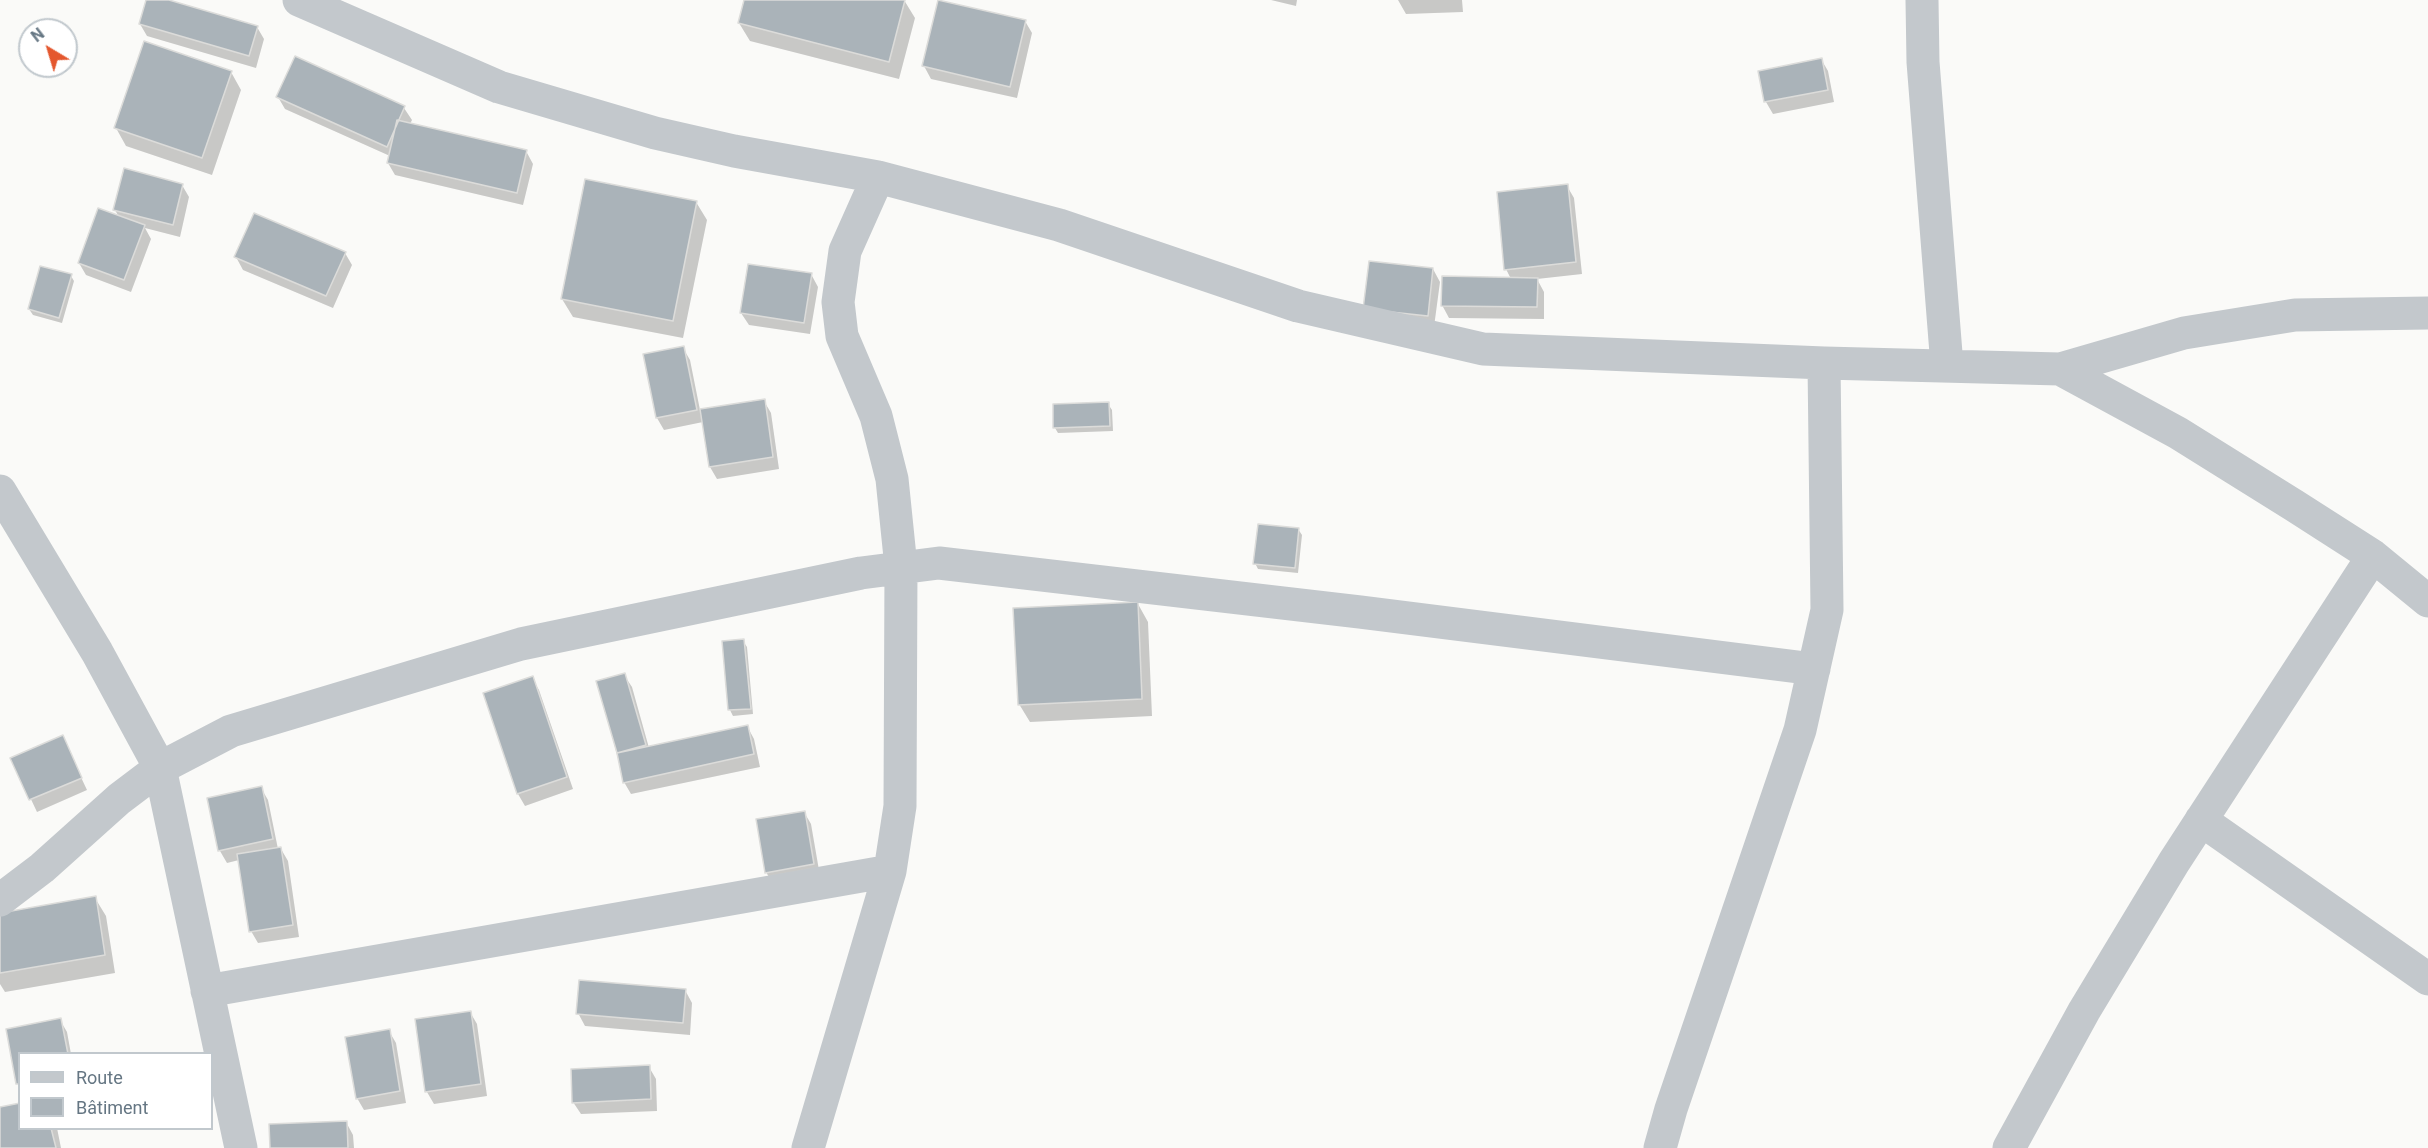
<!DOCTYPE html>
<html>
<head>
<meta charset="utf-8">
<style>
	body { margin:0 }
	#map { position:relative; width:2428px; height:1148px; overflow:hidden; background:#fafaf8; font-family:Roboto,sans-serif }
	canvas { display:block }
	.legend { position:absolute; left:18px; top:1052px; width:195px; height:78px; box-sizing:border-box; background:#fff; border:2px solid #c1c8cd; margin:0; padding:8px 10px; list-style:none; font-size:18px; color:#657683 }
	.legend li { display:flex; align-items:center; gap:12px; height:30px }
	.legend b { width:30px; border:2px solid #c1c8cd }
	.north { position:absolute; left:18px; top:18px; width:60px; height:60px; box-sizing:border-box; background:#fff; border:2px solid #c1c8cd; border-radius:50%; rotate:322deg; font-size:16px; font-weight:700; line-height:24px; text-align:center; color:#657683 }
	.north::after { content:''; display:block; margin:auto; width:21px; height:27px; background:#e4572e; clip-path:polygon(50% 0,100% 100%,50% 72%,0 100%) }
</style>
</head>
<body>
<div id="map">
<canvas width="2428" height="1148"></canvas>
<ul class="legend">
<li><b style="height:8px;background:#c3c8cc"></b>Route</li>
<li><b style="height:16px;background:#aab3b9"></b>Bâtiment</li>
</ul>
<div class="north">N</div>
</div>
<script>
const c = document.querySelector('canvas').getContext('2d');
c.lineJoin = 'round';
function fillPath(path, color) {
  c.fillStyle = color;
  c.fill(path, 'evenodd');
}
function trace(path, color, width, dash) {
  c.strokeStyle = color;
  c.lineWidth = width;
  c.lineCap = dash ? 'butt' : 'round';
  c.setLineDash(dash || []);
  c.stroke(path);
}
fillPath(new Path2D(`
	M148 0H164L257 27 264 39 256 68 147 36 140 24Z
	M745 0H904L915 18 899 79 750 41 739 23Z
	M1271 0H1297L1296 6Z
	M1398 0H1462L1463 12 1406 14Z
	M1025 21 1032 33 1017 98 931 79 924 66Z
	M296 58 404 108 412 120 410 124 526 151 533 164 523 205 395 175 388 163 390 156 285 109 278 97Z
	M1821 59 1828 71 1834 102 1773 114 1766 102 1760 72Z
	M231 72 241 90 212 175 126 146 116 128Z
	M182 185 189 197 180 237 145 228 151 239 131 292 86 275 79 263 119 217 115 210Z
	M1567 186 1574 198 1582 274 1537 279 1544 292V319L1449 318 1442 305 1511 279 1506 269Z
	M696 202 707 220 683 338 573 317 562 299Z
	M345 253 352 265 333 308 243 270 236 257Z
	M1433 269 1440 282 1434 327 1371 321Z
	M811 274 818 287 810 334 749 325 741 313Z
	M71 276 74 281 62 323 33 315 29 309Z
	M683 348 690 360 700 410 764 401 771 413 779 469 717 479 710 467 703 422 664 430 657 418Z
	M1108 404 1112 410 1113 431 1058 433 1055 428Z
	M1298 529 1302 535 1298 573 1258 569 1255 563Z
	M1138 604 1148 622 1152 716 1030 722 1019 704Z
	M743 641 747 647 753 714 733 716 730 710 723 643Z
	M624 675 632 687 649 748 747 726 754 739 760 767 631 794 624 782 598 682Z
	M532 678 539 690 573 789 525 806 518 794Z
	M62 737 87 790 37 812 12 759Z
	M261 788 268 800 278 849H281L288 861 299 937 258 943 251 931 239 860 227 863 220 851 209 799Z
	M804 812 811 824 820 876 773 884 766 872Z
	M95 898 106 916 115 973 5 992 0 984V914Z
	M685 990 692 1003 690 1035 585 1026 578 1013Z
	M470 1012 477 1024 487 1096 434 1104 427 1092 417 1020Z
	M60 1020 67 1032 71 1054H20V1087L7 1030Z
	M389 1031 396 1043 406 1103 364 1110 357 1098Z
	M649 1067 656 1079 657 1111 581 1114 573 1102Z
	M0 1109 20 1128H57L61 1148H0Z
	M346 1122 353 1135 354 1148H271Z`), '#0003');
const building = new Path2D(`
	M146 0H169L258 26 249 56 139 24Z
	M744 0H905L889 62 738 23Z
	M938 0 1026 20 1010 87 922 66Z
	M144 41 232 71 202 158 114 128Z
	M295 56 405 106 387 147 276 97Z
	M1822 58 1828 90 1764 102 1758 71Z
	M397 120 527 150 517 193 387 163Z
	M124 168 183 184 173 225 113 210Z
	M585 179 697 201 673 321 561 299Z
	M1568 184 1576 262 1504 270 1497 192Z
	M98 208 145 225 124 280 78 263Z
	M254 213 346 252 326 296 234 257Z
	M1369 261 1433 268 1428 316 1363 309Z
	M748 264 812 273 804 323 740 313Z
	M40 266 72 274 59 318 28 309Z
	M1442 276 1538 278 1537 307 1441 306Z
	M684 346 697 410 656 418 643 354Z
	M765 399 773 457 709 467 700 409Z
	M1109 402 1110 426 1053 428V404Z
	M1258 524 1299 528 1295 568 1253 564Z
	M1138 602 1142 699 1018 705 1013 608Z
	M744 639 751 709 728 710 722 641Z
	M625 673 646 745 617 753 596 681Z
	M533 676 567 777 517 794 483 693Z
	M748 725 754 754 623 783 617 753Z
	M63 735 82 778 29 800 10 758Z
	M262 786 273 839 218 851 207 798Z
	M805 811 814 864 765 873 756 819Z
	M281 847 293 925 249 932 237 854Z
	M96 896 105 955 0 973V913Z
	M579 980 686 989 683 1023 576 1014Z
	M471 1011 481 1084 425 1092 415 1019Z
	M61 1018 68 1054H20V1084H16L6 1029Z
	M390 1029 400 1091 356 1099 345 1037Z
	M650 1065 651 1099 572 1103 571 1069Z
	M20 1103V1128H51L56 1148H0V1107Z
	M347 1121 348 1148H270L269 1124Z`);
fillPath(building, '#aab3b9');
trace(building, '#dcdcda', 1.5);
trace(new Path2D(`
	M299 0 499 87 655 133 734 151 878 177 1059 225 1298 306 1483 349 1824 363 2060 369 2184 333 2295 315 2428 313
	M1922 0 1923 62 1947 366
	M2060 369 2178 433 2295 506 2373 556 2428 601
	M0 491 97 652 160 768 241 1148
	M2201 820 2428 979
	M0 900 42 868 119 799 160 768 231 731 521 644 861 573 939 563 1360 612 1814 669
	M207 991 890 871
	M808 1148 890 871 900 806 901 567 892 479 876 416 842 336 838 302 845 251 878 177
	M1660 1148 1671 1109 1800 730 1827 610 1824 363
	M2009 1148 2084 1011 2174 862 2373 556`), '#c3c8cc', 33);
</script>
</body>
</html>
